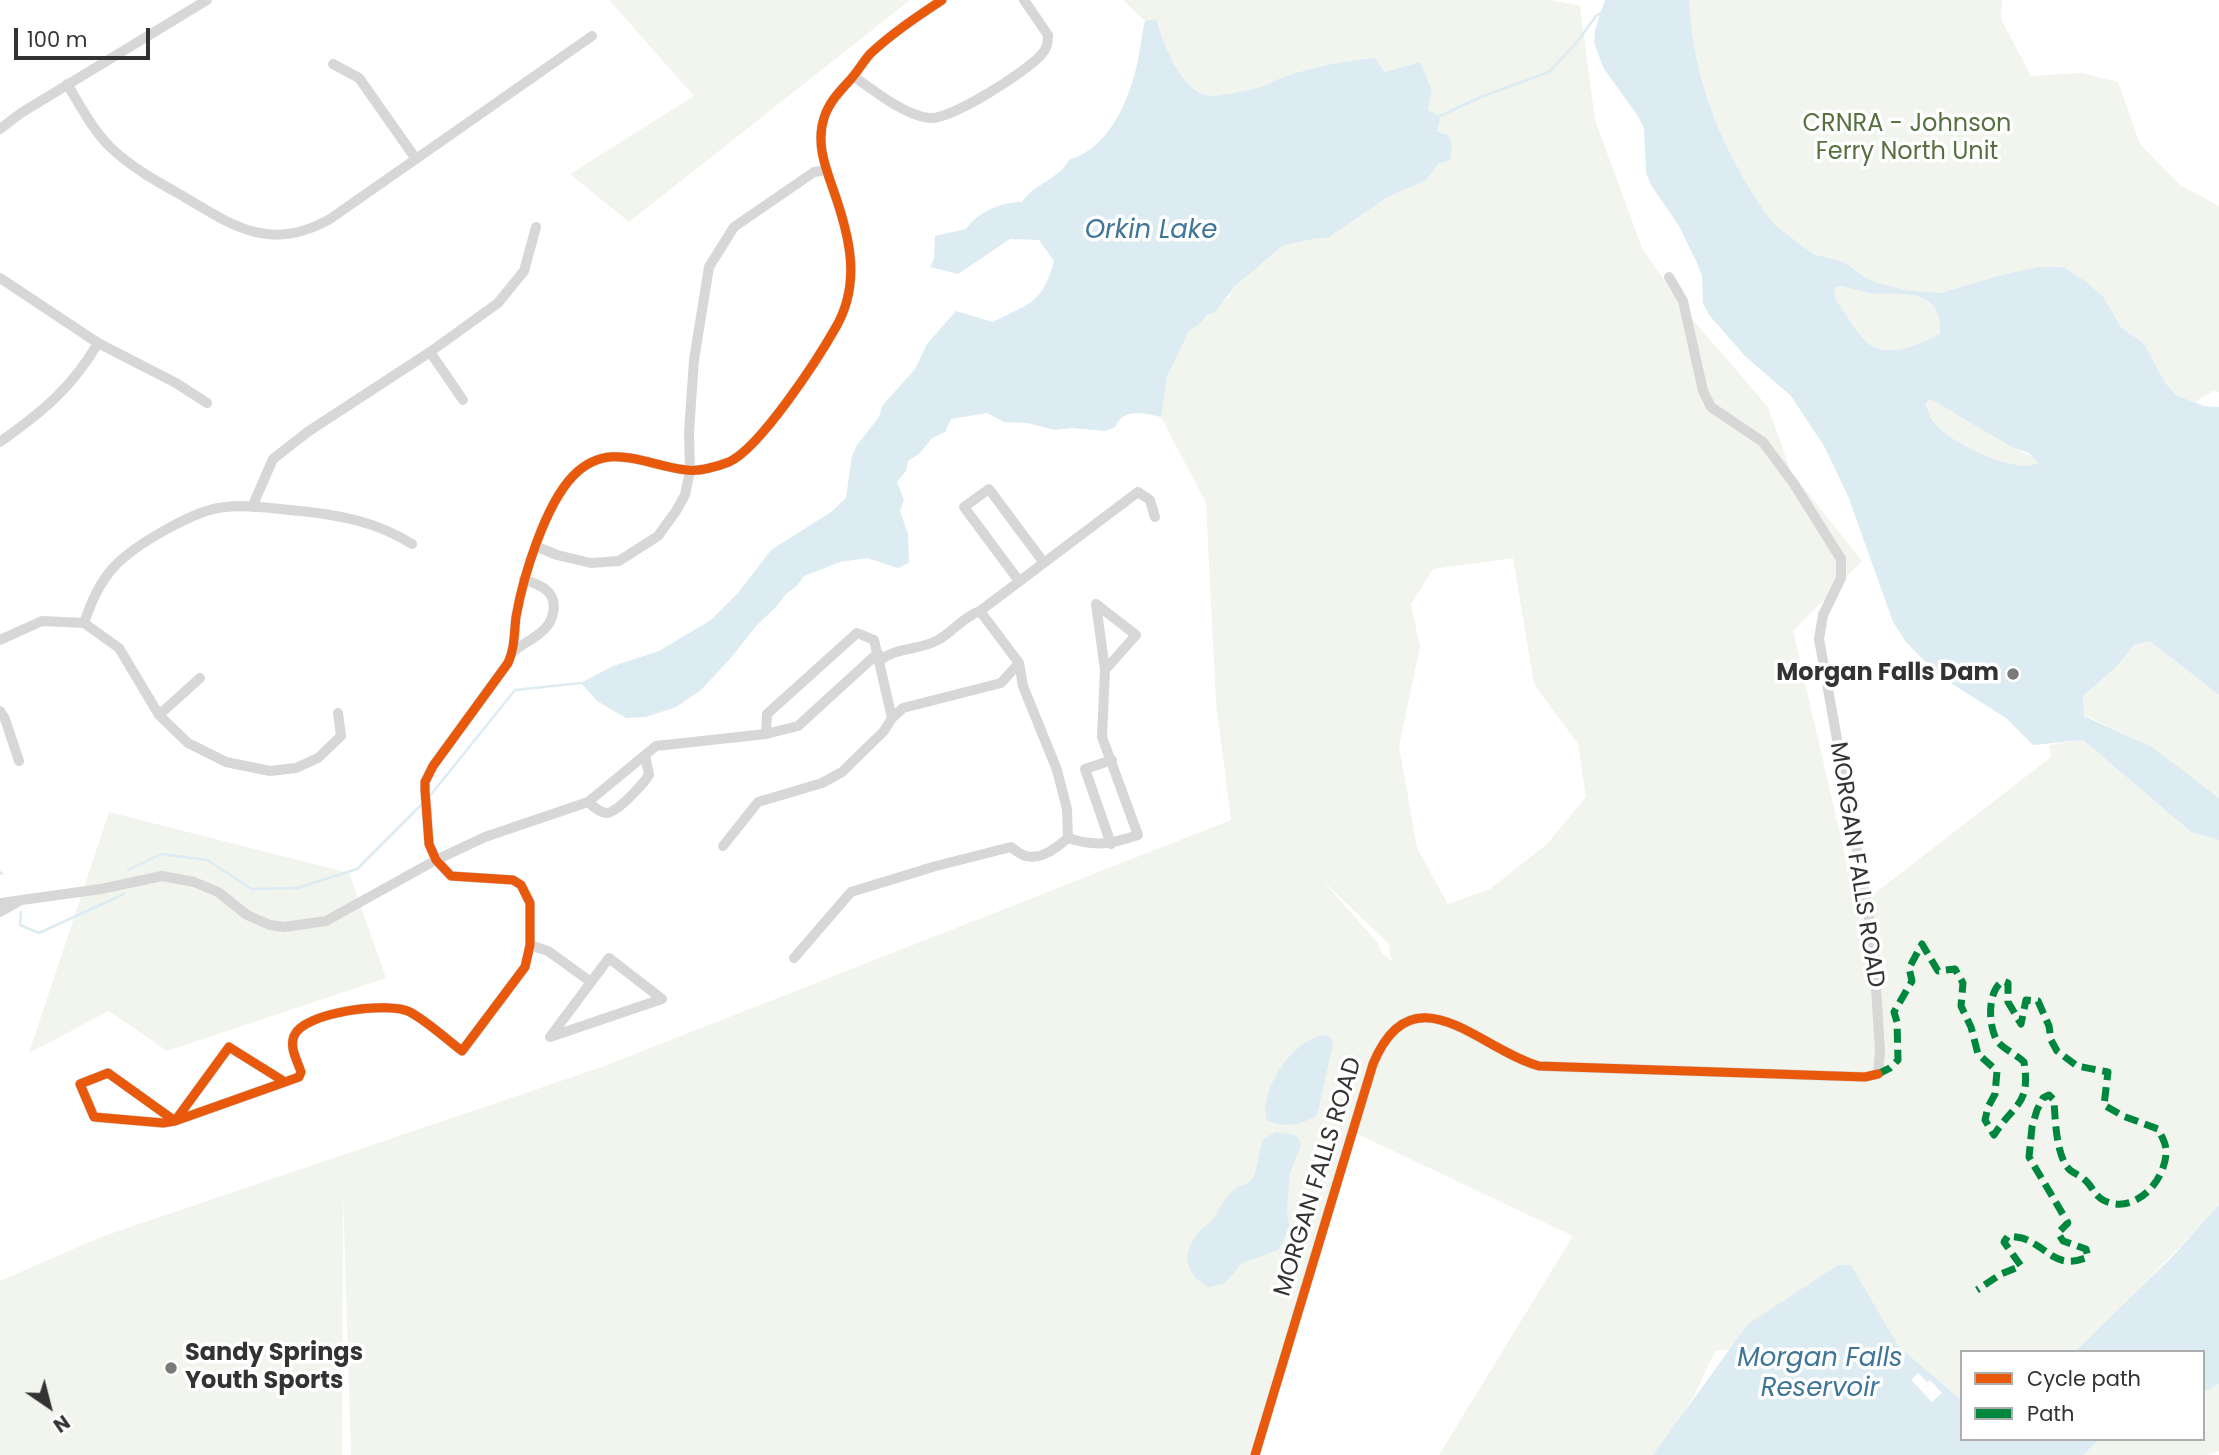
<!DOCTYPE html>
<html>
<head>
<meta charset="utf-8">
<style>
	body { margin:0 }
	#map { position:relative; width:2219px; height:1455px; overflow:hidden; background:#fff; font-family:Poppins,sans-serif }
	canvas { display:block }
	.legend { position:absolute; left:1960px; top:1350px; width:245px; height:91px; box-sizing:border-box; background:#fff; border:2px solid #adadad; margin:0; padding:9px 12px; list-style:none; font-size:21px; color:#333 }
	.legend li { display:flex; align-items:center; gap:14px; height:35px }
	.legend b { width:35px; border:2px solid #adadad }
	.north { position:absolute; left:14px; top:1371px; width:70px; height:70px; -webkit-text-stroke:5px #fff; paint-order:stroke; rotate:145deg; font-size:19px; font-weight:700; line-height:28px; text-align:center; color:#333 }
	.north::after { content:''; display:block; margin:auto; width:24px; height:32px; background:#333; clip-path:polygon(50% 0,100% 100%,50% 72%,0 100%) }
	.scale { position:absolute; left:14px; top:28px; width:136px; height:32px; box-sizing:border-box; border:4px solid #333; border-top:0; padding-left:9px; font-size:21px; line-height:24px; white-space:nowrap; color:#333; -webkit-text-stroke:5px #fff; paint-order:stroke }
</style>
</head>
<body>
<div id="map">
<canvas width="2219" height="1455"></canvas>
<ul class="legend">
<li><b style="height:9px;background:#e8590c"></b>Cycle path</li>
<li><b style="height:9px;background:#00873e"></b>Path</li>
</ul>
<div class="north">N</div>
<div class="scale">100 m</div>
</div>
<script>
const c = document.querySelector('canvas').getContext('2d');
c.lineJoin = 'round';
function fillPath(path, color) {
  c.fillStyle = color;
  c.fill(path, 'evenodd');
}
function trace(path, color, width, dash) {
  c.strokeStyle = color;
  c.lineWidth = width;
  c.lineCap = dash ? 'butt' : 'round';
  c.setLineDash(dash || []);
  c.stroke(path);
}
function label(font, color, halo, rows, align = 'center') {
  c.font = font + ' Poppins,sans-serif';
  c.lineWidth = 7;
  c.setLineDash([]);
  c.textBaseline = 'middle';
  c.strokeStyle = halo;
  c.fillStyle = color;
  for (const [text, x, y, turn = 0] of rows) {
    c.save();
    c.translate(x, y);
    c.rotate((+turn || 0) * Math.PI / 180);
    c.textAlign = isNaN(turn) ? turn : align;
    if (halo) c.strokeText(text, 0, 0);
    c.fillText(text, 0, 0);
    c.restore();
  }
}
fillPath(new Path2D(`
	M609 0H910L629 222 570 174 694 96Z
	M1123 0H1551L1580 6 1595 120 1642 248 1686 312 1768 407 1791 472 1862 561 1793 631 1857 907 2051 757 2049 745 2083 740 2191 832 2219 840V1205L2217 1209 2142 1286 2105 1352H1962V1428L1755 1346 1715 1351 1695 1394 1658 1455H1439L1573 1236 1351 1131 1249 1455H351L343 1192 342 1455H0V1281L101 1237 602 1067 1231 820 1216 702 1206 503 1161 417 1167 377 1189 331 1229 297 1236 285 1259 264 1282 246 1317 238H1328L1386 198 1426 180 1437 164 1438 123 1428 110 1432 90 1420 62 1385 72 1375 58C1343 61 1311 67 1281 78 1274 80 1268 85 1261 87 1255 89 1213 97 1209 96 1182 91 1163 43 1156 20L1145 21ZM1513 558 1534 684 1578 744 1586 797 1547 844 1490 889 1448 904 1417 848 1399 746 1420 647 1411 604 1433 569ZM1320 878 1389 944 1390 956 1394 963 1382 953 1377 942Z
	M1689 0H2002L2001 19 2031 76 2082 73 2118 82 2140 144 2180 185 2219 206V392L2213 391 2195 402 2176 395 2166 384 2144 344 2121 327 2103 296 2085 281 2063 267 1941 293 1905 290 1878 283 1866 278 1844 262 1813 254 1775 225 1766 215C1720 146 1694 82 1689 0Z
	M1842 286C1851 288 1860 291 1869 292 1902 296 1942 286 1940 333 1923 344 1892 357 1872 346 1862 340 1853 326 1847 316 1841 307 1832 298 1835 287Z
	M1928 400H1932L2037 460V465C2022 466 2007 465 1993 460 1974 453 1919 425 1928 400Z
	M2151 641 2219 695V798L2152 747 2084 715 2083 696 2116 667 2134 645Z
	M109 812 349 873 386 978 167 1051 109 1011 29 1053Z
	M2219 1384V1451L2208 1455H2083L2100 1439H2203V1393Z`), '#f1f5ed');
fillPath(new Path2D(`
	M1605 0H1689C1694 82 1720 146 1766 214L1775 225 1813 254 1844 262 1866 278 1878 283 1905 290 1941 293 2002 275 2038 267H2063L2085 281 2103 296 2121 327 2144 344 2166 384 2176 395 2204 406 2219 407V695L2150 641 2134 645 2116 667 2083 696 2084 716 2152 747 2219 798V840L2191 832 2083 740 2033 745 2006 718 1938 675 1906 642 1893 622 1848 496 1824 446 1791 396 1745 356 1709 315 1703 303 1702 276 1697 263 1679 226 1651 185 1646 173 1644 128 1638 116 1604 69 1594 43 1595 30ZM1842 286C1851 288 1860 291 1869 293 1902 296 1942 286 1940 333 1923 344 1892 357 1872 346 1862 340 1853 326 1847 316 1841 307 1832 298 1835 287ZM1928 400H1932L2012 447 2029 453 2038 463C2014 475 1947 442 1932 420 1929 416 1928 410 1926 405Z
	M1156 19C1163 43 1181 91 1209 96 1213 97 1255 89 1261 87 1268 85 1274 80 1281 78 1311 67 1343 61 1375 58L1385 72 1420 62 1432 90 1428 110 1440 116 1437 132 1448 135 1452 146 1450 160 1438 164 1426 180 1386 198 1328 238H1317L1282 246 1236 285 1215 312 1207 315 1201 323 1189 331 1167 377 1161 417C1144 413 1124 407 1115 427L1105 431 1072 428 1054 430 1028 423 1004 422 987 413 951 419 945 432 932 438 920 453 908 461 906 471 897 482 904 500 900 511 908 534 909 563 898 568 867 558 840 562 804 576 797 586 786 594 777 606 757 625 730 659 700 691 676 707 646 717 626 718 597 701 581 683 613 666 659 651 711 620 738 593 771 550 831 512 846 498 852 456 857 445 879 417 882 406 915 369 927 344 956 311 993 322C1029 303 1042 305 1054 261L1039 240 1010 239 958 274 930 267 934 259 935 236 966 229C978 212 1001 202 1022 202 1034 184 1059 179 1069 160 1114 146 1133 91 1140 49 1142 39 1142 31 1145 21Z
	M1326 1035 1331 1038 1333 1044 1317 1115C1302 1125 1283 1129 1267 1120 1258 1091 1294 1037 1326 1035Z
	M1276 1132 1294 1135 1299 1139 1301 1145 1290 1173 1287 1209 1289 1226 1284 1240 1278 1250 1242 1263 1224 1284 1208 1287C1185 1274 1181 1254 1198 1233 1202 1227 1210 1224 1214 1218 1219 1209 1225 1199 1232 1191 1239 1185 1250 1185 1254 1176 1257 1168 1259 1150 1263 1139Z
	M2219 1205V1384L2203 1393V1352H2075L2172 1257Z
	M1838 1265H1851L1898 1346 1962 1401V1439H2100L2083 1455H1653L1748 1324Z`), '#ddebf3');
fillPath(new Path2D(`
	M1918 1373 1927 1382 1930 1380 1942 1393 1932 1402 1911 1380Z`), '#fff');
trace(new Path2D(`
	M1440 116 1481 97 1549 72 1577 42 1596 16 1604 11
	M429 797 515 690 581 683
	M128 870 161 854 207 860 252 889 297 888 357 869 422 804
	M0 872 2 874
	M21 912 20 925 39 933 124 894`), '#ddebf3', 2.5);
trace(new Path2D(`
	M333 64 359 78 416 159
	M853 76C873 90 904 115 929 118 951 120 1026 72 1041 55 1047 49 1048 43 1048 35L1024 0
	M67 84C80 105 92 129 110 147 131 167 156 181 181 195 233 226 270 253 330 219L592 36
	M0 129 21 113 207 0
	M0 278 98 343 176 383 207 403
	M430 352 463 400
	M0 442C42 412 72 388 98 343
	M252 507 273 459 309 431 430 352 498 303 524 271 536 227
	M535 546 557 555 591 563 619 561 658 536 676 511 685 495 690 471 689 432 694 360 709 267 734 227 814 172 827 170
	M1019 581 964 507 989 489 1044 563
	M1096 604 1136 635 1105 670
	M980 611 1019 663 1023 686 1057 770 1067 809 1068 838
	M84 623C91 603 99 583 114 567 134 545 196 509 225 507 250 504 276 509 300 511 340 515 377 522 412 544
	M0 640 42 621 84 623 119 648 159 715 188 743 226 762 270 771 296 768 318 758 341 736 338 713
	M512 653C521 644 531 641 540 633 554 623 560 600 545 589 540 585 530 582 524 579
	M880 660C898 647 920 650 938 640 954 631 963 617 980 611L1138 492 1150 500 1155 517
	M0 711 5 719 19 761
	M159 715 200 678
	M766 734 798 726 878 653
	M588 802C593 806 600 813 607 813 618 812 643 784 649 775L645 755
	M1111 844 1085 769 1112 760
	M723 846 758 802 822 783 842 772 884 731 892 718 903 708 1001 683 1019 663
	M0 903 101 889 162 876 194 882 218 892 247 915 270 925 284 927 326 921 436 860 485 837 588 802 656 746 766 734 767 714 857 633 874 640 892 718
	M0 912 18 902
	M530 945 548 951 591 982
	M794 958 851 892 936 866 1011 847C1015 850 1021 855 1026 856 1042 860 1057 847 1068 838 1096 847 1111 844 1138 835L1102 737 1105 670 1096 604
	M550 1037 609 958 662 999
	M550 1037 662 999
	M285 1082 229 1047 175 1121 108 1073 80 1084 94 1117 163 1123 175 1121 285 1082 299 1077 301 1072C298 1062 289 1048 294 1036 303 1012 389 1001 410 1012 428 1022 445 1038 462 1051L525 967 530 945V903L521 885 513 880 451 876 436 860 429 844 425 790V782L433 766 508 663C515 648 514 633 516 617 523 577 545 505 573 476 609 439 646 466 687 470 698 472 719 466 729 462 760 448 818 359 836 327 862 282 849 234 833 189 825 166 816 143 824 118 829 102 840 91 851 79 858 71 863 62 870 54 892 33 917 17 942 0
	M1255 1455 1373 1064C1413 967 1480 1050 1539 1066L1865 1077 1878 1074 1880 1051 1873 940 1819 639 1823 615 1841 578V559L1794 484 1763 442 1711 407 1703 391 1683 301 1669 277`), '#d7d7d7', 10);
trace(new Path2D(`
	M1878 1074 1890 1068 1898 1060 1897 1022 1894 1012 1912 981 1909 968 1922 944 1938 971 1955 969 1963 983 1961 1006 1971 1027 1978 1054 1997 1071 1995 1094 1988 1107 1985 1120 1994 1135C2014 1103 2031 1106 2024 1062 2017 1055 2002 1048 1997 1041 1988 1025 1987 991 2003 981L2008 983V1002L2021 1024 2026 1000 2038 1001 2049 1026 2051 1040 2057 1051 2077 1066 2108 1072 2104 1105 2123 1116 2158 1129C2162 1137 2167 1145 2166 1154 2164 1183 2133 1216 2103 1200 2094 1195 2092 1186 2085 1180 2080 1175 2072 1173 2068 1168 2056 1154 2055 1117 2054 1100L2049 1095 2043 1098 2037 1110 2032 1127 2029 1157 2068 1223 2058 1233 2063 1241 2086 1249 2088 1257C2056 1270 2051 1250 2025 1239 2020 1237 2013 1237 2008 1236L2004 1242 2021 1266 2001 1274 1977 1290`), '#00873e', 7, [14, 7]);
trace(new Path2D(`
	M285 1082 229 1047 175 1121 108 1073 80 1084 94 1117 163 1123 175 1121 285 1082 299 1077 301 1072C298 1062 289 1048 294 1036 303 1012 389 1001 410 1012 428 1022 445 1038 462 1051L525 967 530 945V903L521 885 513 880 451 876 436 860 429 844 425 790V782L433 766 508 663C515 648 514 633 516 617 523 577 545 505 573 476 609 439 646 466 687 470 698 472 719 466 729 462 760 448 818 359 836 327 862 282 849 234 833 189 825 166 816 143 824 118 829 102 840 91 851 79 858 71 863 62 870 54 892 33 917 17 942 0
	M1255 1455 1373 1064C1413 967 1480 1050 1539 1066L1865 1077 1878 1074`), '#e8590c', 9);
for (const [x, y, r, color] of [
	[2013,674,7,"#7a7a7a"],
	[171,1368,7,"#7a7a7a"]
]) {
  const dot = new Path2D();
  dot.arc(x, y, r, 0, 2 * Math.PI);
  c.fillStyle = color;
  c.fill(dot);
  trace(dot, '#fff', 2.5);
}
label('24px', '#56703f', '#fff', [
	["CRNRA - Johnson",1907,125],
	["Ferry North Unit",1907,153]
]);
label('bold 24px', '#333', '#fff', [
	["Morgan Falls Dam",1999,674],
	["Sandy Springs",185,1354,"left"],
	["Youth Sports",185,1382,"left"]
], 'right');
label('24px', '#333', '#fff', [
	["MORGAN FALLS ROAD",1856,865,81],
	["MORGAN FALLS ROAD",1319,1177,-73]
]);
label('italic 26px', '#3f7597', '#fff', [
	["Orkin Lake",1151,231],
	["Morgan Falls",1820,1359],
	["Reservoir",1820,1389]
]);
</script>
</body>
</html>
